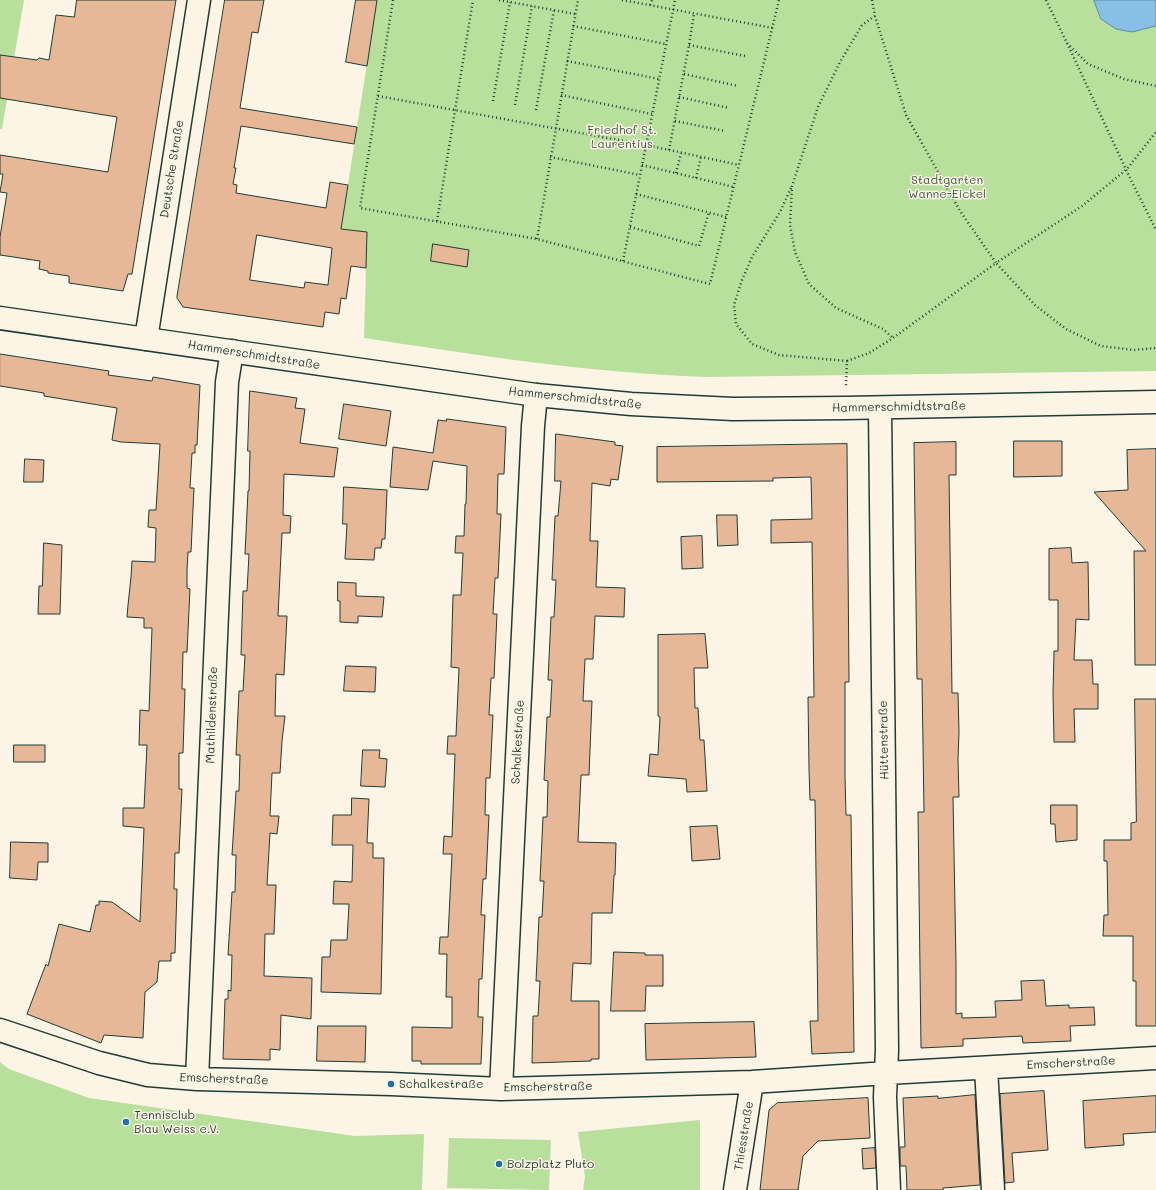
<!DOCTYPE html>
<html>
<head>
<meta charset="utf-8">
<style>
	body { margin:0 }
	canvas { display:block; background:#fcf5e5 }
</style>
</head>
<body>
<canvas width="1156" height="1190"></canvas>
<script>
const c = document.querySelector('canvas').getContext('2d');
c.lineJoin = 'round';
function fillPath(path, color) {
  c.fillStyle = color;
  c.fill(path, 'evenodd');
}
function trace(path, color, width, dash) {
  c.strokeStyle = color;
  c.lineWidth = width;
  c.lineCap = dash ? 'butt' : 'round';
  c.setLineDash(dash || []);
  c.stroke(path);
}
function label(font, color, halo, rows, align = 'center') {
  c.font = font + ' Mali,sans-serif';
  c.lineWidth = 3;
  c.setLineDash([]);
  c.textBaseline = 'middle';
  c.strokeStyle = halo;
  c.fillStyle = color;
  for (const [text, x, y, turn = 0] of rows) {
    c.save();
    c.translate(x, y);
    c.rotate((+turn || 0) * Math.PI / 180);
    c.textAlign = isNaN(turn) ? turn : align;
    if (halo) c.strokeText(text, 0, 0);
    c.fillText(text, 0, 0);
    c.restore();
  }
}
fillPath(new Path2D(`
	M0 0H24L2 129H0Z
	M377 0H1156V371L705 377C590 373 477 355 364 338L367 232 341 229Z
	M0 1062 9 1069 89 1098 355 1136 424 1134 422 1190H0Z
	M700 1120V1190H583L585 1177 578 1132Z
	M449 1138 551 1140 549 1190 447 1188Z`), '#b8e09c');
const water = new Path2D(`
	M1094 0H1156V26L1132 32 1116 29 1101 19Z`);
fillPath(water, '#87bfe5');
trace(water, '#5d8b9e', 1);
const building = new Path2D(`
	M77 0H176L132 274H128L123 291 69 283V276L48 273V271L39 269 40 261 0 255V237L7 193 0 192 3 174H0V155L108 172 117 117 0 98V55L37 60 39 58 49 60 56 15 74 17Z
	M225 0H264L258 33 252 32 240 108 357 127 354 144 241 126 234 168H236L233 184 237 185 236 193 326 208 330 182 348 185 341 229 367 232 366 268 351 266 346 299 341 298 339 314 325 312 323 327 183 307 177 298ZM257 235 332 248 328 285 305 282 304 288 250 280Z
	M356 0H377L367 66 346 62Z
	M433 244 469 250 467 267 431 261Z
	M0 354 109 371 108 375 152 381 153 377 200 385 197 445H195V453H192L190 488H194L191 552H188L187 570V588L190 589 187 652H183L182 689H185L183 753H179V789H182L179 853H175L174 889H177L175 953H171V961H159L157 982 145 992 143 1038 104 1035 101 1043 27 1014 46 964 48 966 59 924 90 932 96 905H99V901L112 902 140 922 144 828 123 826V808H144L147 745H139L140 710 149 711 152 628H144V618L127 617 128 605 131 577 132 561 155 562 156 528 148 527 149 510H156L160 444 121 442 112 440 117 408 44 396V393L0 386Z
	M250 391 297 398 295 408 305 409 300 443 338 448 334 477 284 474 283 515 291 516 290 533H282L278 616H287L284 675 276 674 275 716H285L282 741 280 773H272L270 816H279L277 834 270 833 267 885H276L274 934H265L264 976 312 978 311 1019 281 1015 280 1050 270 1049V1060L223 1059 225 999H228V990L231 991 232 955H228L232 892H235L236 855H232L236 791H239L240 755H236L239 691H243L245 655H241L243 591H247L249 554H245L248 491H249L250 451H248Z
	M344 404 391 411 386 446 339 439Z
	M447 419 506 427 504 474H498L497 514H501L498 578H495L493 614H497L494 678H491L489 715H493L490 778H486L485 815H489L486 879H483L481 915H485L482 979H479L478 1017H483L481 1064H421V1061H412V1027L452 1028V997H446L447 954H439L440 937H448L452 854H443L444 836 452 837 455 754H447L448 736H456L459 668 451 667 453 595H461L463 553H455L456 536H464L465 504H466L467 466 433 461 428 490 390 487 393 447 433 453 438 420 446 421Z
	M556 434 615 442V445L623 446 618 480 611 479 610 486 592 483 590 541H598L596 587 625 588 624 617 595 616 593 659H585L583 701H592L589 775H581L578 842 616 843 615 875H614L612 913H592L591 964 573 963 571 1001H599V1059H591V1061L532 1063 533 1016H538L540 981H536L539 917H542L544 881H540L543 817H547L548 781 544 780 547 717H550L552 680H548L551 617H554L556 580H552L555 516H558L561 481H555Z
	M1014 441H1062V476L1014 477Z
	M956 442V475H949L952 693H958L959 732 958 759 959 797H953L956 964V1014L962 1013V1018L996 1017 995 1001 1022 1000 1021 981 1044 980 1046 1006 1069 1005V1008L1094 1007 1095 1025 1070 1026 1071 1041 1023 1043 1022 1036 963 1039V1046L921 1048 918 812H924L922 679H917L914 443Z
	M847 444 849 682H845V776L846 815H851L854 1052 812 1054 810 1021H818L815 800H810L809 769 808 697H814L812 542 771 543V520L812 519 811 477 773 478V481L657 482V447Z
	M1156 449V665H1135L1134 551H1146L1094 492 1128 490 1127 450Z
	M25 459 44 460 43 482H24Z
	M344 487 387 490 385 539H382L381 548H375L374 560 345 559 347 524H343Z
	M717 515H737L738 545 718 546Z
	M702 536 703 568 682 569 681 537Z
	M44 543 62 545 60 614H38L39 586H42Z
	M1071 548 1072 563 1088 562 1089 620 1076 619 1074 660H1092L1093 684H1098V709H1074L1075 742H1054L1053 693 1054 651H1058V600H1049V549Z
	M338 582 356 583V596L384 597 382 617 358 616V623L340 622V601H338Z
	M705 634 708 668H694L695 708H698L700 740H704L707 791 687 792 686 779 648 776 650 754 658 755 660 717 658 716V635Z
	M346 666 376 667 375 692 344 691Z
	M1135 699H1156V1026H1136V981H1133V936H1103L1104 915H1108L1107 861H1104V840H1131V823L1136 822Z
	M14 745H45V762H14Z
	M363 750H380L379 758 387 759 385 787 361 786Z
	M352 798 369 799 367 843H373V858H384L381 994 321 992 322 957H330L331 940H347L349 904H333L334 881 352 882 353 845H332L333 815H351Z
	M1051 805H1077V840L1056 842 1055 824H1051Z
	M717 826 720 859 692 861 690 827Z
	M11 842 48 843V862H38L37 880 10 878Z
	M614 952 645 953V955H663V986H646L645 1011H611Z
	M754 1022 756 1057 646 1060 645 1024Z
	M318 1026H366L365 1062 317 1061Z
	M1044 1091 1048 1150 1012 1153 1014 1182 1005 1183 1000 1094Z
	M975 1095 980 1185 943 1188V1190H907L906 1166H900V1147H905L903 1098 938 1096V1098Z
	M1156 1096V1132L1123 1134 1124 1145 1085 1148 1083 1101Z
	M868 1098 870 1138 818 1141 803 1156 798 1190H760L769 1110 777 1103Z
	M875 1148 876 1168 863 1169 862 1149Z`);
fillPath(building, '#e7b898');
trace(building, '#1f3d34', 1);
const minor = new Path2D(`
	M146 339 199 0
	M880 408 887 1050 885 1097 889 1190
	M0 1030 99 1063 148 1075 197 1079 391 1084 501 1089 752 1082 887 1073 1156 1058
	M986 1068 993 1190
	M197 1079 227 382 232 351
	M501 1089 533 426 536 395
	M735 1190 752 1082`);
const major = new Path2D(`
	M0 318 536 395 631 404 733 409 846 408 1156 402`);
trace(minor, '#1f3d34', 25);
trace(major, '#1f3d34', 25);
trace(new Path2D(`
	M393 0 360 208 537 239 710 284 779 0
	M499 0 575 14
	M622 0 773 28
	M872 0 875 16 906 115 960 211 996 263 1082 206 1127 169 1156 132
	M1046 0 1067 43 1088 64 1124 79 1156 86
	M650 5 652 0
	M875 16 862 25 840 62 818 107 792 186 790 225 795 252 809 284 836 308 883 329 893 338
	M573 26 666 44
	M1067 43 1129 176 1156 230
	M689 45 745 56
	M567 61 659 79
	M684 74 738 86
	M561 95 652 114
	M378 96 646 145 739 165
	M679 97 729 108
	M493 101 510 2
	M515 105 532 6
	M536 110 554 10
	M675 121 725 131
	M669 150 689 45 694 14
	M550 157 640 175
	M642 165 734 187
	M676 173 681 153
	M696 178 701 157
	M791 188 780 212 752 257 742 280 734 305 736 324 752 344 779 355 847 361 846 386
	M636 194 726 217
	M437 221 473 0
	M630 227 699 246 709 212
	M537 239 578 0
	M623 261 675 0
	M847 361 869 353 893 338 996 263 1035 305 1066 329 1101 346 1134 350 1156 348`), '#1f3d34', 2.5, [1, 3]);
trace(minor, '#fcf5e5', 22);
trace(major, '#fcf5e5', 22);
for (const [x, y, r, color] of [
	[391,1084,4,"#1f6fb2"],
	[126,1122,4,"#1f6fb2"],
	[499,1164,4,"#1f6fb2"]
]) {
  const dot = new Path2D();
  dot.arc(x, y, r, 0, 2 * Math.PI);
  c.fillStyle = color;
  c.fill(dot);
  trace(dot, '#fcf5e5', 1.5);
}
label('12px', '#3e5e49', '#fcf5e5', [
	["Friedhof St.",622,130],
	["Laurentius",622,144],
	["Stadtgarten",947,180],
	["Wanne-Eickel",947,194]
]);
label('12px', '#1f3d34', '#fcf5e5', [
	["Deutsche Straße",172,169,-81],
	["Hammerschmidtstraße",254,355,9],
	["Hammerschmidtstraße",575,398,6],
	["Hammerschmidtstraße",899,407,-1],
	["Mathildenstraße",212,715,-88],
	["Hüttenstraße",884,740,-91],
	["Schalkestraße",518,742,-87],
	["Emscherstraße",1071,1063,-3],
	["Emscherstraße",224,1079,2],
	["Emscherstraße",548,1087,-1],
	["Thiesstraße",744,1136,-81]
]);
label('12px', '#1f3d34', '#fcf5e5', [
	["Schalkestraße",399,1084],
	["Tennisclub",134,1115],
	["Blau Weiss e.V.",134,1129],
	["Bolzplatz Pluto",507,1164]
], 'left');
</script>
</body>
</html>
